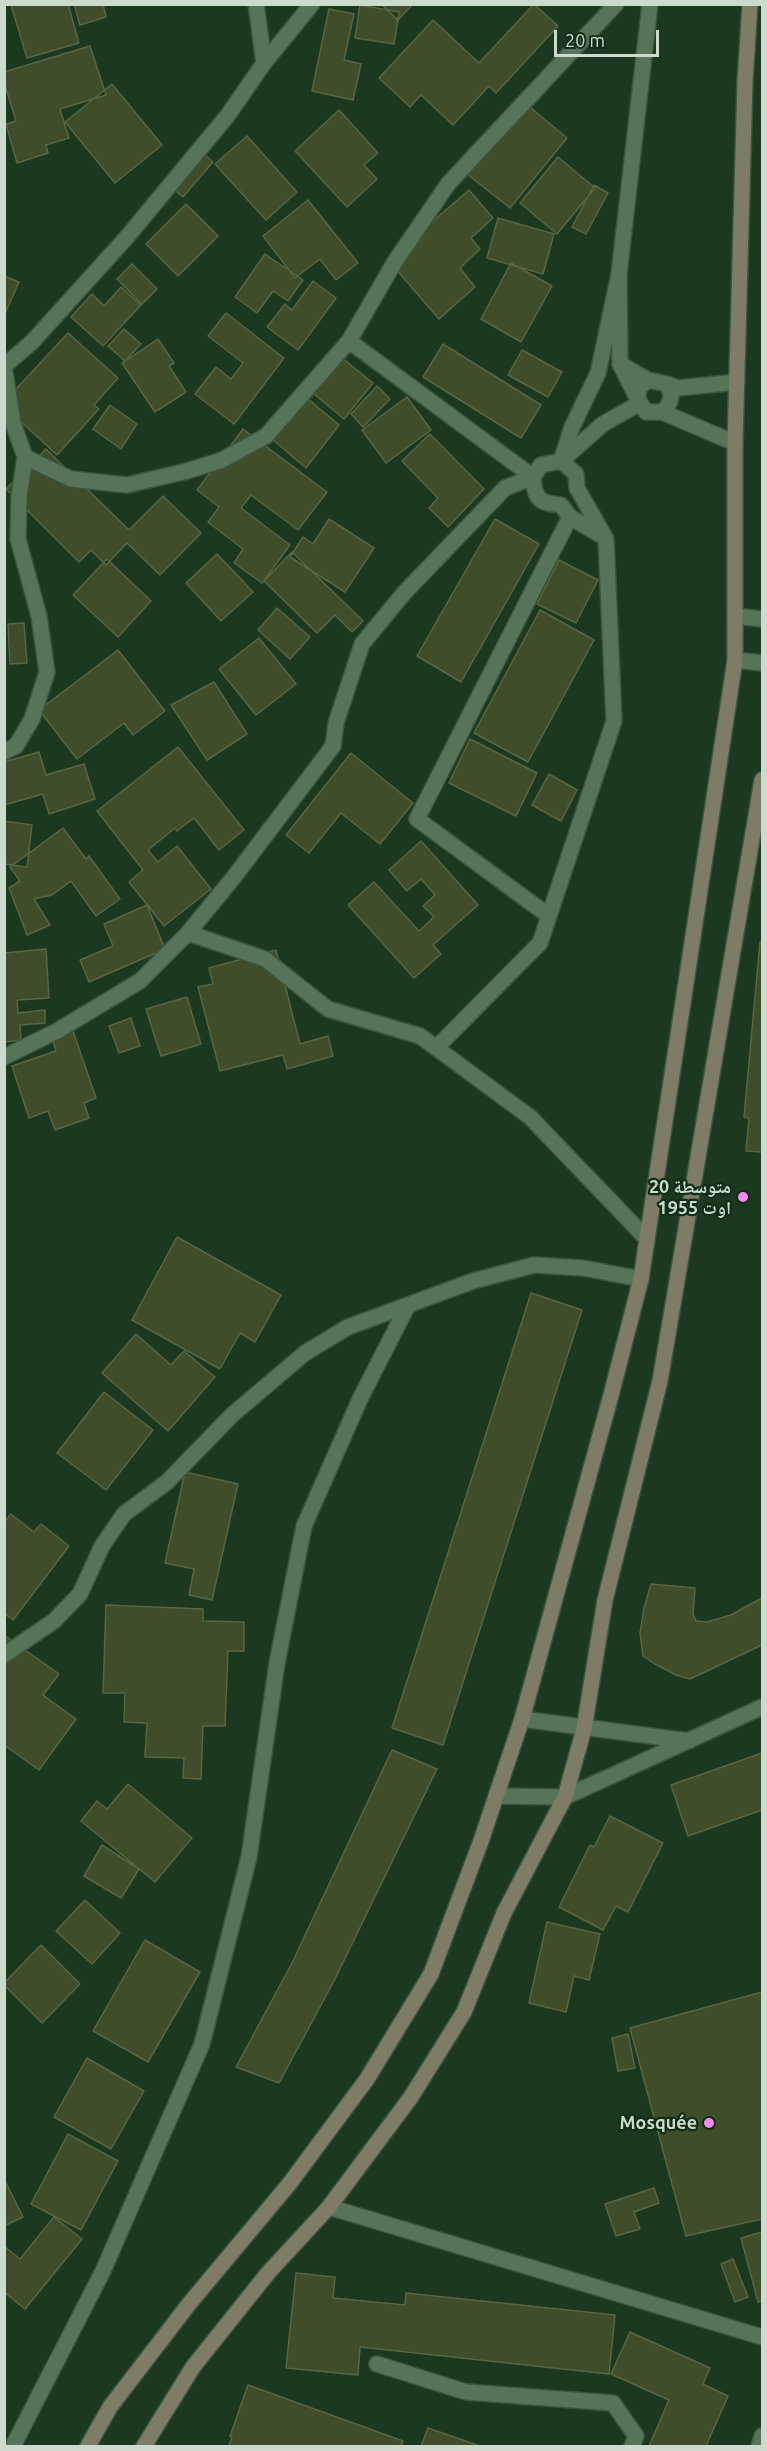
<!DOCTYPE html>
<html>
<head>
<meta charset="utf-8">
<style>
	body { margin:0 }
	#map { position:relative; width:767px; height:2451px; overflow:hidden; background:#1c381f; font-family:Ubuntu,sans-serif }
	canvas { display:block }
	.frame { position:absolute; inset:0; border:6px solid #cbdccc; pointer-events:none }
	.scale { position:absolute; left:554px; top:30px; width:105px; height:27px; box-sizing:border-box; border:3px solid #cbdccc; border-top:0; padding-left:8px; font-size:18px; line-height:21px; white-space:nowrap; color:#cbdccc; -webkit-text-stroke:4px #122d15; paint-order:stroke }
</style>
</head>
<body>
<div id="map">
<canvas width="767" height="2451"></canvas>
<div class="frame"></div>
<div class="scale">20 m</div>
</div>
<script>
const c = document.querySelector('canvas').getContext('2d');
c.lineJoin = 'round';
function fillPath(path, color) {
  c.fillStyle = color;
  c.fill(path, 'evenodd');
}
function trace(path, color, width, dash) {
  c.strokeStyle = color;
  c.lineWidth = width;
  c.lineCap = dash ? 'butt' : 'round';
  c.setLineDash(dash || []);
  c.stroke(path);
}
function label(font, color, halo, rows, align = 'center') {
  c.font = font + ' Ubuntu,"Noto Naskh Arabic",sans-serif';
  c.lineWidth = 4.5;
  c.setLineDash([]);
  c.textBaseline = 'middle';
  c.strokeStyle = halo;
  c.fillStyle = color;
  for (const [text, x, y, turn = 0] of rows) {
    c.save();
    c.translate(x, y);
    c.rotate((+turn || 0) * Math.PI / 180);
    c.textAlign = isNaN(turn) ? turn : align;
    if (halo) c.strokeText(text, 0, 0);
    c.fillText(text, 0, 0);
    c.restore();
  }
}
const building = new Path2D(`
	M68 4 79 43 27 58 11 5Z
	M74 4H103L106 17 80 25Z
	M381 4H413L398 20Z
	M534 4 558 26 496 93 489 86 453 125 421 95 410 107 379 78 433 20 479 63Z
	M360 5 399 12 394 44 355 38Z
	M329 9 354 14 344 60 361 64 353 100 312 91Z
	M90 46 106 95 60 109 69 138 46 145 48 153 17 163 6 124 16 121 4 82V72Z
	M112 84 162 145 115 183 65 122Z
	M525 103 567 138 510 208 467 174Z
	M339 110 378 153 364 165 377 179 347 207 295 151Z
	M247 136 297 192 266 220 215 164Z
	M198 149 213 162 183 197 167 184Z
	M558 157 595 188 557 234 520 203Z
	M594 185 608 193 586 234 572 227Z
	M469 190 493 218 471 238 480 249 460 268 475 287 439 319 388 260Z
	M308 200 358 263 336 280 320 259 295 278 263 236Z
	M186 204 218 236 178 276 146 244Z
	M498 218 554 234 543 274 487 258Z
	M265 254 303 280 288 301 273 291 257 313 235 297Z
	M511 263 552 286 521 342 481 319Z
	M132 264 157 289 142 304 117 279Z
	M4 276 19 282 4 316Z
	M313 281 336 298 298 350 267 327 285 304 292 310Z
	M121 287 141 305 103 346 71 317 92 294 104 306Z
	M226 313 284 358 234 424 195 394 216 367 231 379 243 363 208 336Z
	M124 329 141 344 125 361 108 346Z
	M68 333 118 378 94 405 99 409 57 455 4 406V402Z
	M158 339 174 363 169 366 186 392 155 412 122 363Z
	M443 344 541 405 521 438 423 377Z
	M522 350 562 372 548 397 508 375Z
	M336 353 373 383 344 419 308 389Z
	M377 386 390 399 363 427 351 414Z
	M407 397 431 430 386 463 362 430Z
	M307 398 339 425 306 468 272 439Z
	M110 405 137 424 121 449 93 429Z
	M243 429 327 492 298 530 251 495 241 508 290 545 262 583 234 563 243 549 208 522 219 507 197 490Z
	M430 434 484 489 448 527 429 508 438 498 402 461Z
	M46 449 129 530 163 496 201 533 160 575 127 543 106 565 91 550 79 562 6 489Z
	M329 519 374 548 345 592 290 557 303 537 313 544Z
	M495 519 539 544 461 682 417 656Z
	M292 552 363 621 352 632 335 615 317 633 264 581Z
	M217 554 253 592 221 621 186 583Z
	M107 559 151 601 118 637 73 595Z
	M559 560 598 580 576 623 537 604Z
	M277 608 310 637 290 659 258 630Z
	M540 610 594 640 528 762 474 733Z
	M24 623 27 663 10 664 8 624Z
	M259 638 296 684 256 715 219 669Z
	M118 650 165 711 133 735 124 723 77 759 39 710Z
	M214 682 247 734 207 760 171 705Z
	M470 739 537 773 516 816 449 783Z
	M178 747 244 830 219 850 194 818 177 831 175 828 148 850 158 862 177 846 211 889 164 926 129 882 143 870 97 811Z
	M39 752 46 775 84 764 95 799 49 814 43 794 4 805V762Z
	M351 753 413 803 380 844 341 813 309 853 286 835Z
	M549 774 577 790 561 821 532 805Z
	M4 821 32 825 27 867 4 864Z
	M63 828 86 859 89 856 120 899 96 916 71 881 52 895 34 899 50 925 27 935 9 888 20 881 10 867Z
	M421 841 478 905 433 945 441 954 414 978 348 905 374 882 419 931 434 917 423 906 435 895 421 879 407 891 389 870Z
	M147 905 165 949 89 982 80 960 113 946 104 924Z
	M760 942 762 943V1152L746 1151 749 1118 744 1117Z
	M46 949 49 998 17 1000 18 1013 45 1010V1023L20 1025 21 1040 4 1042V953Z
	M276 950 300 1044 328 1036 333 1056 287 1069 283 1055 220 1071 198 987 213 984 209 968Z
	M187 997 201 1044 161 1056 146 1009Z
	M131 1018 140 1046 119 1053 109 1026Z
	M73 1031 96 1098 84 1103 89 1118 55 1130 48 1111 29 1118 12 1066 56 1051 52 1038Z
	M177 1237 281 1295 255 1342 240 1333 220 1369 132 1320Z
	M531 1293 582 1310 443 1745 392 1728Z
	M136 1334 171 1365 184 1351 215 1377 168 1431 102 1373Z
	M104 1392 153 1430 106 1490 57 1453Z
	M185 1472 238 1484 212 1600 189 1595 194 1569 165 1563Z
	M11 1514 34 1532 41 1524 69 1546 13 1620 4 1613V1522Z
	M651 1584 695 1588 693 1614 696 1621 707 1622 731 1615 762 1598V1645L690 1679 676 1675 655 1664 643 1656 640 1633 644 1608Z
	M106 1605 203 1609V1621L244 1622V1651H228L225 1726H203L201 1779 183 1778 184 1758 145 1757 147 1723 124 1722 125 1693H103Z
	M4 1635 59 1674 43 1695 76 1719 39 1770 4 1745Z
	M392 1750 437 1769 334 1981 279 2083 236 2067 292 1963Z
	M762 1753V1810L688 1836 671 1785Z
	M128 1784 192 1838 155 1882 81 1821 97 1801 107 1809Z
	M610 1816 663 1843 628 1912 616 1906 603 1930 559 1907 590 1845 594 1847Z
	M102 1845 139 1869 121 1898 84 1876Z
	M85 1900 120 1933 92 1964 56 1931Z
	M547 1922 600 1934 589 1980 574 1976 566 2012 529 2003Z
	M145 1940 200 1972 148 2062 93 2031Z
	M41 1945 80 1984 42 2023 4 1985V1983Z
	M762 1992V2219L686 2236 630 2028Z
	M628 2034 635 2068 618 2071 612 2038Z
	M87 2058 144 2091 111 2149 54 2117Z
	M68 2134 118 2161 81 2230 31 2204Z
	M4 2179 23 2217 4 2226Z
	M654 2188 659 2203 634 2212 640 2229 616 2236 605 2204Z
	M54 2217 82 2239 25 2309 4 2292V2246L20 2259Z
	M762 2232V2300L758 2302 741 2238Z
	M733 2259 748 2297 735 2302 721 2264Z
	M296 2273 335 2277 333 2298 405 2305 406 2293 615 2315 609 2374 360 2347 358 2375 286 2368Z
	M630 2332 710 2368 703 2384 728 2396 706 2446H649L669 2400 611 2374Z
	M248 2385 403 2441 401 2446H229L232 2437 230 2436Z
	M428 2428 480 2446H421Z`);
fillPath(building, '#404d2b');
trace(building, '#586643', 1.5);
const street = new Path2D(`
	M256 4 264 63
	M312 4 264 63 228 115 127 237 32 342 4 366 13 423 25 457 71 479 127 485 187 471 222 460 266 436 349 341 394 263 448 184 616 4
	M349 341 533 477C535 499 538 503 561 505L570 517 604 537
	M620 364 648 380 667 384C673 396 672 403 662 412H646L637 398 640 387 648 380
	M667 384 678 388 737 382
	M637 398 620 364 619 274 650 4
	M662 412 735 443
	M735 616 762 619
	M735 660 762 663
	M4 752 16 746 32 719 47 672 39 616 18 539 19 496 25 457
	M549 916 417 819 570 517
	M188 933 265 959 328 1009 420 1036 530 1117 647 1239
	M436 1048 540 943 614 721 606 539 577 488 576 474 561 461 572 427 598 373 619 274
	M4 1057 57 1031 140 981 188 933 234 877 333 746 336 723 362 644 404 593 505 488 533 477 541 465 561 461 603 424 640 403
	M4 1655 54 1621 80 1594 102 1546 124 1514 167 1482 232 1415 305 1353 348 1327 473 1281 534 1265 583 1268 641 1279
	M522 1719 689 1741
	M496 1796 565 1797 762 1707
	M329 2207 762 2337
	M377 2364 466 2392 613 2403 636 2436 632 2446
	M13 2446 103 2271 202 2044 249 1857 277 1663 304 1526 360 1399 408 1305
	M759 2446 762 2436`);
const secondary = new Path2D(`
	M88 2446 110 2407 189 2304 290 2183 367 2079 431 1974 481 1841 522 1719 610 1399 641 1279 735 660V443L745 81 750 4
	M144 2446 193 2367 268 2273 329 2207 411 2097 464 2012 504 1913 565 1797 584 1729 605 1600 660 1381 762 780`);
trace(street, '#3c543e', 18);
trace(secondary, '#3c543e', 18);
trace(street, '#577458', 15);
trace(secondary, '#7e7c66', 15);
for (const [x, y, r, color] of [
	[743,1197,6,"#f18af4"],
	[709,2123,6,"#f18af4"]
]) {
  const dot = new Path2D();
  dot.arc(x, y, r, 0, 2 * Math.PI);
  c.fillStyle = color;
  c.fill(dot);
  trace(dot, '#122d15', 2);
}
label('bold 18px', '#cbdccc', '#122d15', [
	["متوسطة 20",731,1187],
	["اوت 1955",731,1208],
	["Mosquée",697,2123]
], 'right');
</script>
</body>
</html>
